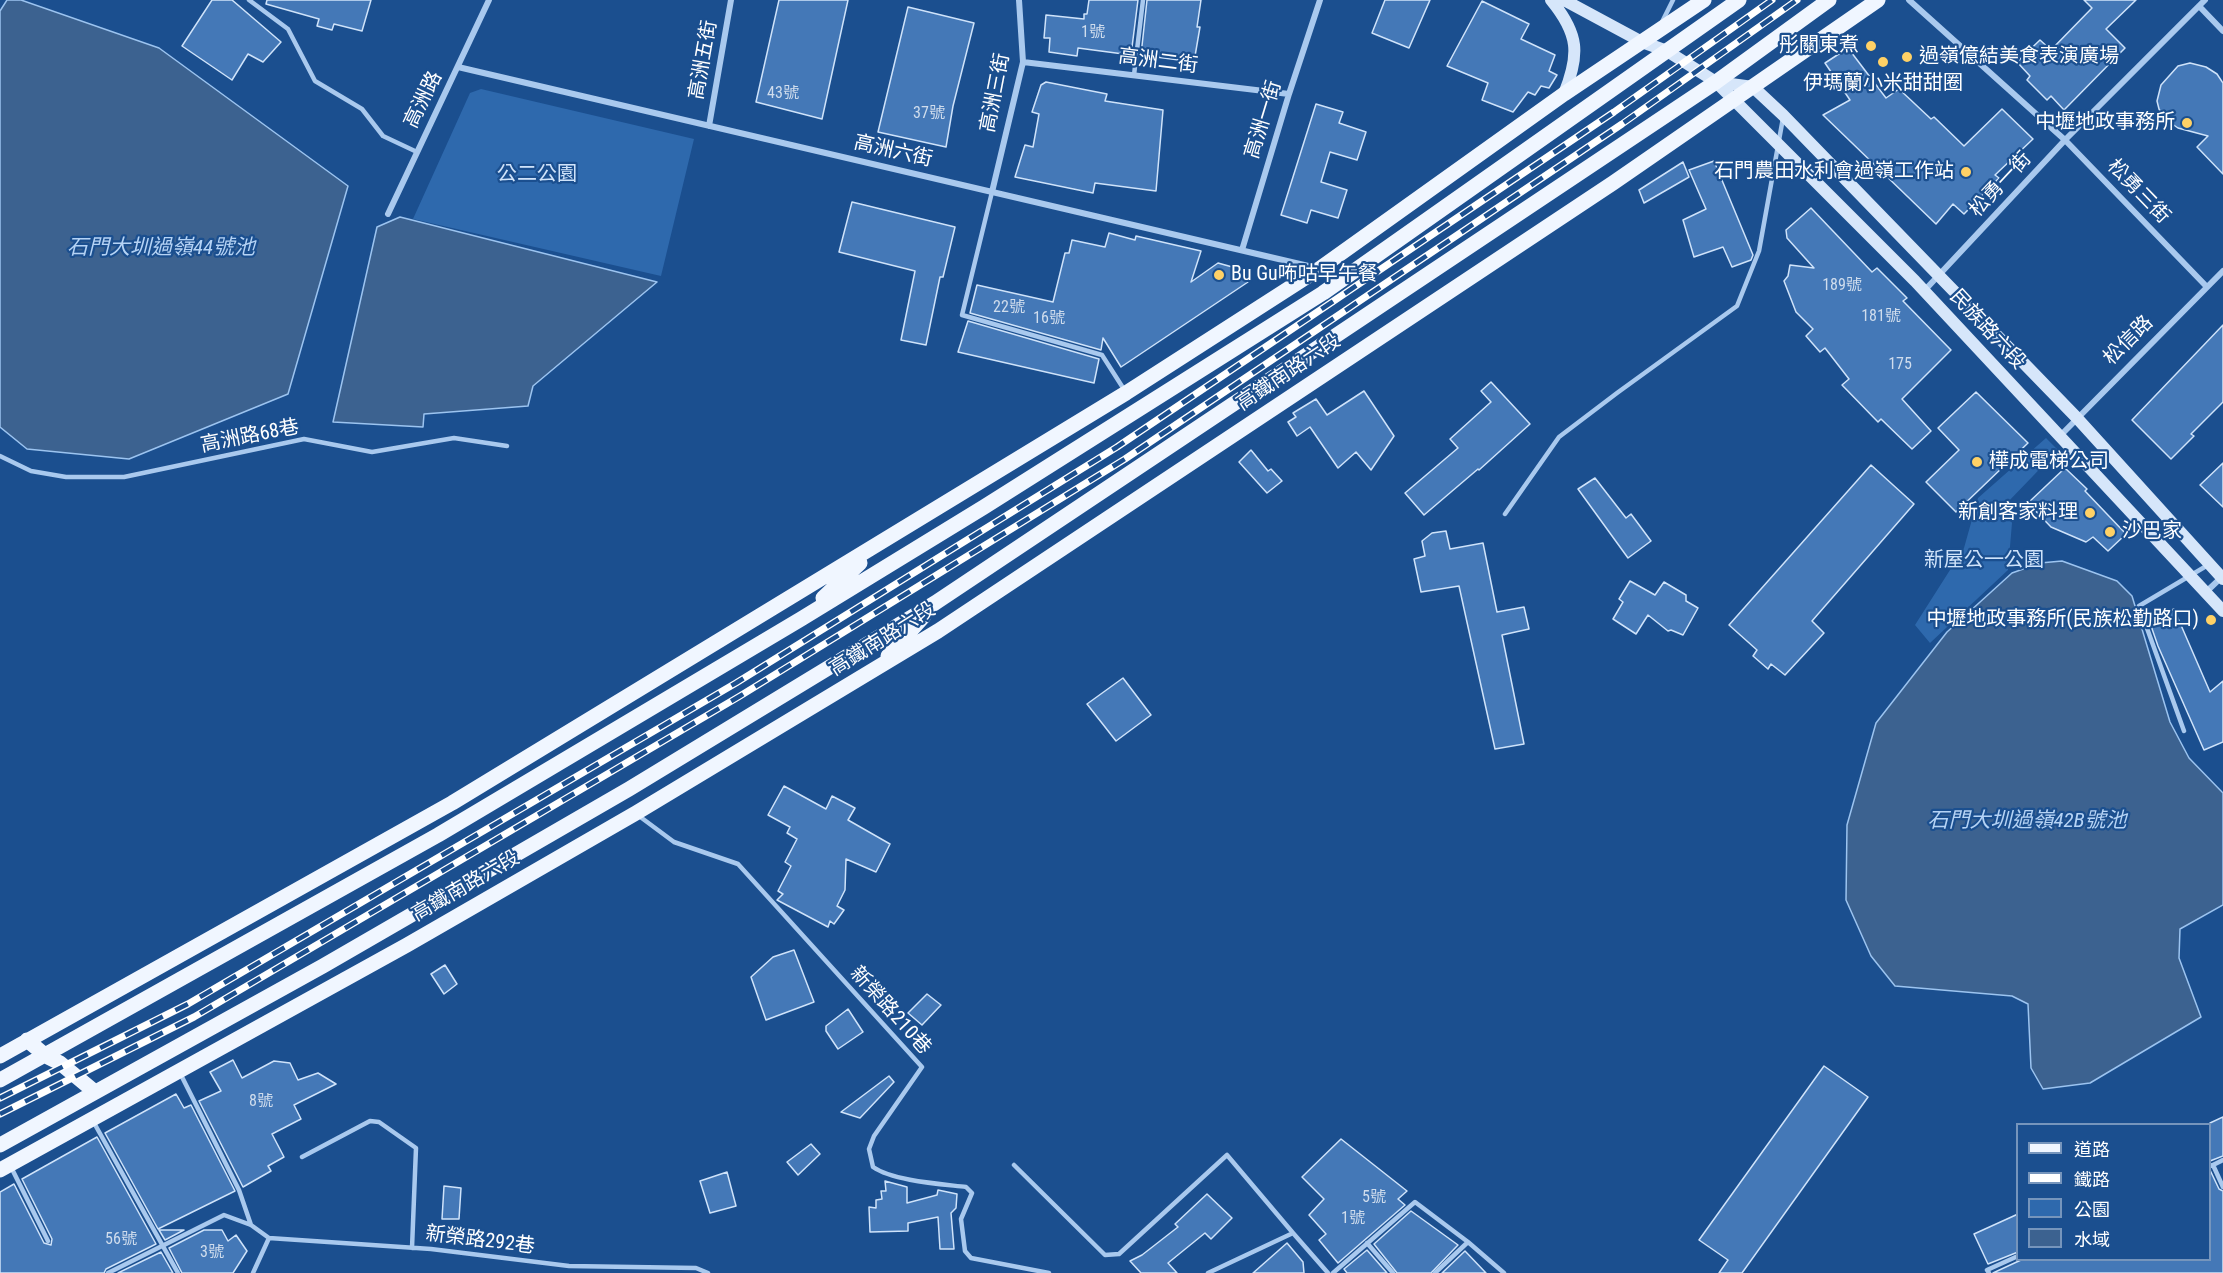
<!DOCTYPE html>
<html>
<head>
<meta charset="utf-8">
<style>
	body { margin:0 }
	#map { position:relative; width:2223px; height:1273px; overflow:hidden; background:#1b4f8f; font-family:"Roboto Condensed","Noto Sans TC",sans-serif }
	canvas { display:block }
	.legend { position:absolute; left:2016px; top:1123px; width:195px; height:138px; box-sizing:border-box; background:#1b4f8f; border:2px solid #7695bc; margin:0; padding:8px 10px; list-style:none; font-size:18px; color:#fff }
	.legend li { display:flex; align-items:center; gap:12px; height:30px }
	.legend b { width:30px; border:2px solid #7695bc }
</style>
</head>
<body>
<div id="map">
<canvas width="2223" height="1273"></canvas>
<ul class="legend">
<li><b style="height:8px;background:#f0f6ff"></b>道路</li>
<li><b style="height:8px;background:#fff"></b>鐵路</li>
<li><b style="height:16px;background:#2e69ad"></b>公園</li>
<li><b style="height:16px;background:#3c6290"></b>水域</li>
</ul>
</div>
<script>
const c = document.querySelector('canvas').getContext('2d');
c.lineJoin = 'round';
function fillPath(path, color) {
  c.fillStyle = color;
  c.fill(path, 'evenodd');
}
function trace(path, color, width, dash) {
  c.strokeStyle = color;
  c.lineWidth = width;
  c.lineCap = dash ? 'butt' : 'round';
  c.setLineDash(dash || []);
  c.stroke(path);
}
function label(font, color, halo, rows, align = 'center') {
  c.font = font + ' "Roboto Condensed","Noto Sans TC",sans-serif';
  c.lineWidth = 4.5;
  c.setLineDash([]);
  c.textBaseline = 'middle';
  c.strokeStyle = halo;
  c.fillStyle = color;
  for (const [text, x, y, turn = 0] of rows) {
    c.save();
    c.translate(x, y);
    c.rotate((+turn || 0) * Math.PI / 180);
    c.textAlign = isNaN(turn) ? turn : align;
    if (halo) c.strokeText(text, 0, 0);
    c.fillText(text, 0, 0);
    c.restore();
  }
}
fillPath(new Path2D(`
	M481 89 694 139 661 276 413 219 470 93Z
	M2046 438 2058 450 2006 504 2012 523 2008 570 1930 643 1915 625 1964 548 1978 498Z`), '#2e69ad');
const water = new Path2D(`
	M7 0H21L159 48 348 186 288 394 129 459 27 449 0 427V11Z
	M400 217 657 282 533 386 528 406 424 414 423 427 333 422 377 227Z
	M2062 561 2117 581 2132 596 2170 722 2189 758 2223 793V905L2180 929 2179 958 2201 1017 2090 1083 2043 1089 2031 1068 2028 1004 2012 996 1895 986 1871 956 1846 900 1847 825 1876 723 1947 632 2012 573 2040 563Z`);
fillPath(water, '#3c6290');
trace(water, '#9cc4f0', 1.5);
const building = new Path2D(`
	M212 0H232L281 42 263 62 248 54 232 80 182 46Z
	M267 0H371L362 31 334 24 332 30 317 26 319 19 266 4Z
	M779 0H848L822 119 756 102Z
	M1089 0H1138L1131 55 1078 48 1077 56 1049 52 1050 38H1044L1046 15 1084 19V14H1087Z
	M1147 0H1201L1197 27H1200L1194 62 1141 55Z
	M1385 0H1430L1409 48 1372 33Z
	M2084 0H2136L2106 29 2125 48 2064 110 2051 96 2047 100 2027 80 2030 76 2017 62 2040 40 2051 50 2092 8Z
	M1482 1 1529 24 1521 39 1555 55 1549 71 1557 75 1549 88 1541 86 1535 95 1528 92 1513 112 1482 100 1488 83 1447 66Z
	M908 7 974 23 953 106 946 147 878 132Z
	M1848 48 1886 98 1899 89 1931 119 1934 117 1964 146 2002 109 2033 139 1995 175 1999 178 1964 214 1953 204 1936 224 1823 115 1850 100 1825 63Z
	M2190 63 2206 67 2217 74 2223 83V174L2197 147 2208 136 2178 128 2165 119 2159 109 2157 101 2161 85 2178 66Z
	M1046 82 1107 94 1105 101 1163 110 1156 191 1095 183 1093 193 1015 177 1025 145 1033 147 1039 114 1032 112 1041 85Z
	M1316 104 1343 112 1339 123 1366 132 1357 160 1330 152 1321 182 1347 190 1338 218 1311 210 1307 223 1281 215Z
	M1714 161 1753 255 1751 260 1732 267 1723 247 1694 257 1683 220 1706 209 1689 170Z
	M1683 162 1689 177 1644 203 1639 190Z
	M852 202 955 227 943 277H940L926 345 901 340 915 271 839 252Z
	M1811 208 1872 272 1877 268 1907 298 1903 301 1951 350 1902 399 1931 431 1912 449 1881 419 1878 422 1842 385 1849 379 1825 348 1820 352 1806 336 1813 329 1796 312 1784 281 1788 276 1790 265 1814 268 1787 238 1786 230Z
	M1109 233 1135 240 1136 236 1201 251 1191 282 1218 263 1243 270 1248 282 1121 367 1103 338 1101 350 970 313 977 285 1053 302 1065 253H1069L1072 240 1105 247Z
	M968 321 1099 359 1094 383 958 352Z
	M2223 325V402L2191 434 2194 436 2171 459 2132 420Z
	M1491 382 1530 424 1479 470 1478 469 1424 515 1405 493 1458 448 1450 439 1491 402 1481 391Z
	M1364 391 1394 436 1371 470 1356 452 1338 468 1310 427 1297 436 1288 422 1296 417 1293 413 1316 399 1327 415Z
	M1976 392 2028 443 1956 512 1926 482 1959 450 1938 428Z
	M1251 450 1268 471 1271 469 1282 481 1267 493 1239 462Z
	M2223 463V507L2200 485Z
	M1871 465 1914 504 1812 621 1824 633 1785 675 1771 664 1768 669 1753 656 1757 650 1729 625Z
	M2065 468 2087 489 2085 491 2126 534 2108 551 2093 537 2086 542 2051 527 2028 503Z
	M1595 478 1626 518 1631 514 1651 541 1628 558 1578 489Z
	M1446 531 1450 549 1483 543 1497 612 1524 607 1529 629 1502 635 1524 744 1495 749 1459 586 1421 592 1414 559 1425 556 1422 541 1432 533Z
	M1630 581 1655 595 1664 582 1686 595V601L1698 608 1683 635 1671 630 1668 631 1648 615 1636 634 1613 619 1623 602 1619 599Z
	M2174 609 2210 692 2223 681V742L2204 750 2158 646 2149 620Z
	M1123 678 1151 715 1116 741 1087 704Z
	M784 786 826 809 832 796 855 808 848 820 890 844 876 872 846 859 845 890 837 906 844 910 834 924 830 921 828 927 777 900 783 894 778 891 791 866 785 862 797 839 787 833 790 827 768 815Z
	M794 950 814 1002 766 1020 751 977 773 957Z
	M445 965 457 984 444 994 431 974Z
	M927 994 941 1005 922 1025 908 1013Z
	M848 1009 863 1032 838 1049 826 1031V1026Z
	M233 1060 242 1078 274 1061 290 1063 298 1080 318 1073 336 1084 294 1105 301 1119 272 1134 284 1157 268 1166 271 1171 243 1187 199 1101 221 1091 210 1072Z
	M1824 1066 1868 1097 1742 1273H1719L1728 1260 1699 1240Z
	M889 1076 894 1082 860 1118 841 1112Z
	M176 1094 184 1108 191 1105 235 1191 158 1229 105 1133Z
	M2223 1117V1156L2210 1161V1123Z
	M97 1137 156 1244 106 1269 104 1273H0V1192L14 1184 44 1243 51 1245 52 1239 22 1179Z
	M1341 1139 1407 1191 1398 1199 1405 1205 1338 1263 1319 1240 1326 1234 1309 1215 1324 1199 1302 1177Z
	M811 1144 820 1154 798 1175 787 1162Z
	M2210 1170 2219 1189 2223 1191V1273H1993L2021 1260H2210Z
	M727 1172 736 1206 710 1213 700 1181Z
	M885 1181 907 1187V1203L937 1195 938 1190 957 1194 956 1208 951 1213 954 1249H940L938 1217 908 1223V1231L870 1232 869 1207 876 1208V1200L882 1199 881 1191H886Z
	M444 1186 461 1188 459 1219H442Z
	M1207 1194 1232 1218 1211 1239 1205 1233 1168 1263 1177 1273H1141L1130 1261 1142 1255 1178 1227 1175 1224Z
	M1411 1211 1458 1245 1431 1273H1397L1374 1244Z
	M2018 1214V1252L1988 1264 1974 1234Z
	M159 1230H184L165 1240Z
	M204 1230H222L228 1241 236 1235 247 1251 233 1273H182L169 1248Z
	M1287 1243 1303 1262 1304 1273H1253Z
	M1367 1250 1387 1273H1347L1344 1269Z
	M1465 1251 1486 1273H1442Z
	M161 1252 173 1273H118Z`);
fillPath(building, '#4478b7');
trace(building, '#cfe3fa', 1.5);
trace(new Path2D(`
	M249 0 288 29 315 81 362 109 383 136 417 152
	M1662 22 1673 0
	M1134 75 1143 0
	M992 192 962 315 1102 355 1125 391
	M0 456 31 471 66 477H124L304 439 372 452 454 438 507 446
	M1505 514 1559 437 1617 393 1737 306 1759 251 1783 118
	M2184 731 2139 606 2208 565
	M639 816 674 842 738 864 922 1067 874 1136 869 1149 873 1167C893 1181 941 1184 966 1187L972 1193 961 1219 965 1251 971 1258 1049 1273
	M180 1073 239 1190 251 1225
	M93 1121 178 1273
	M302 1157 370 1121 379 1122 416 1148 412 1248
	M1014 1165 1105 1255 1119 1254 1227 1155 1293 1233
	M2213 1165 2223 1160
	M2210 1166 2213 1165 2223 1187
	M11 1167 48 1241
	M1367 1243 1393 1273
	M108 1273 224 1215 251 1225 269 1238 431 1249 569 1266 696 1268 708 1273
	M253 1273 269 1238
	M1208 1273 1293 1233 1328 1273
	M1333 1273 1415 1202 1468 1242 1504 1273
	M1435 1273 1468 1242
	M1989 1273 1987 1270 2018 1256`), '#a9c9ee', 4.5);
trace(new Path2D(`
	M1909 0 2065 140 2207 287
	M2199 6 2223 31
	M1023 62 1289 94
	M458 67 1317 268
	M709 126 731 0
	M992 192 1023 62 1019 0
	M388 214 489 0
	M1242 250 1289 94 1320 0
	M1924 291 2065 140 2205 0
	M2060 436 2223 271
	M2206 592 2223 576`), '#a9c9ee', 6);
trace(new Path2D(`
	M1551 0C1579 34 1580 54 1564 94
	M1564 0 1642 42 1667 51 1716 82 1915 281 2223 611
	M1716 82 1753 87 1783 115 2077 418 2223 579`), '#d6e6fa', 12);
trace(new Path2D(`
	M823 598 860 563
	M888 656 924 616
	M27 1040 46 1056 60 1063 95 1092
	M0 1056 452 803 1126 393 1319 269 1564 94 1704 0
	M0 1080 438 835 801 619 984 507 1323 293 1739 0
	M0 1145 323 966 629 789 935 603 1716 82 1829 0
	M0 1170 407 945 636 813 938 631 1613 183 1878 0`), '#f0f6ff', 15);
const rail = new Path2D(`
	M0 1098 188 1004 736 683 1117 447 1614 112 1772 0
	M0 1114 194 1017 740 696 1125 459 1622 124 1797 0`);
trace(rail, '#fff', 7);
trace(rail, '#1b4f8f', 4.5, [14]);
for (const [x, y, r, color] of [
	[1871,46,6,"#ffd166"],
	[1907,57,6,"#ffd166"],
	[1883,62,6,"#ffd166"],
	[2187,123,6,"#ffd166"],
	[1966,172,6,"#ffd166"],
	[1219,275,6,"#ffd166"],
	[1977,462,6,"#ffd166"],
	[2090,513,6,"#ffd166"],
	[2110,532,6,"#ffd166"],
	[2211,620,6,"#ffd166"]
]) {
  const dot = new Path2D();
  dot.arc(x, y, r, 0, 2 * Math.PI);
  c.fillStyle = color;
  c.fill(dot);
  trace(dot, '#1b4f8f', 2);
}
label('16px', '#d0dded', null, [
	["1號",1093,33],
	["43號",783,94],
	["37號",929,114],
	["189號",1842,286],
	["22號",1009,308],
	["181號",1881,317],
	["16號",1049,319],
	["175",1900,365],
	["8號",261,1102],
	["5號",1374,1198],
	["1號",1353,1219],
	["56號",121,1240],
	["3號",212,1253]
]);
label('20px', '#fff', '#1b4f8f', [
	["彤關東煮",1859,46],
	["過嶺億結美食表演廣場",1919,57,"left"],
	["伊瑪蘭小米甜甜圈",1883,84,"center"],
	["中壢地政事務所",2175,123],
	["石門農田水利會過嶺工作站",1954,172],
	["Bu Gu咘咕早午餐",1231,275,"left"],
	["樺成電梯公司",1989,462,"left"],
	["新創客家料理",2078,513],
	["沙巴家",2122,532,"left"],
	["中壢地政事務所(民族松勤路口)",2199,620]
], 'right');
label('20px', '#fff', '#1b4f8f', [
	["高洲五街",704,60,-80],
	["高洲二街",1158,62,7],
	["高洲三街",996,93,-79],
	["高洲路",424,100,-64],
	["高洲一街",1264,120,-73],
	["高洲六街",893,152,13],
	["松勇一街",2001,185,-47],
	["松勇三街",2138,192,46],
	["民族路六段",1987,330,47],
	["松信路",2129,341,-45],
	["高鐵南路六段",1289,373,-34],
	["高洲路68巷",250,437,-11],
	["高鐵南路六段",883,640,-32],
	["高鐵南路六段",466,887,-30],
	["新榮路210巷",890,1011,48],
	["新榮路292巷",480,1241,7]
]);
label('20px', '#cfe3fa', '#1b4f8f', [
	["公二公園",537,175],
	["新屋公一公園",1984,561]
]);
label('italic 21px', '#b5d3f5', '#1b4f8f', [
	["石門大圳過嶺44號池",161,249],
	["石門大圳過嶺42B號池",2027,822]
]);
</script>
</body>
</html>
